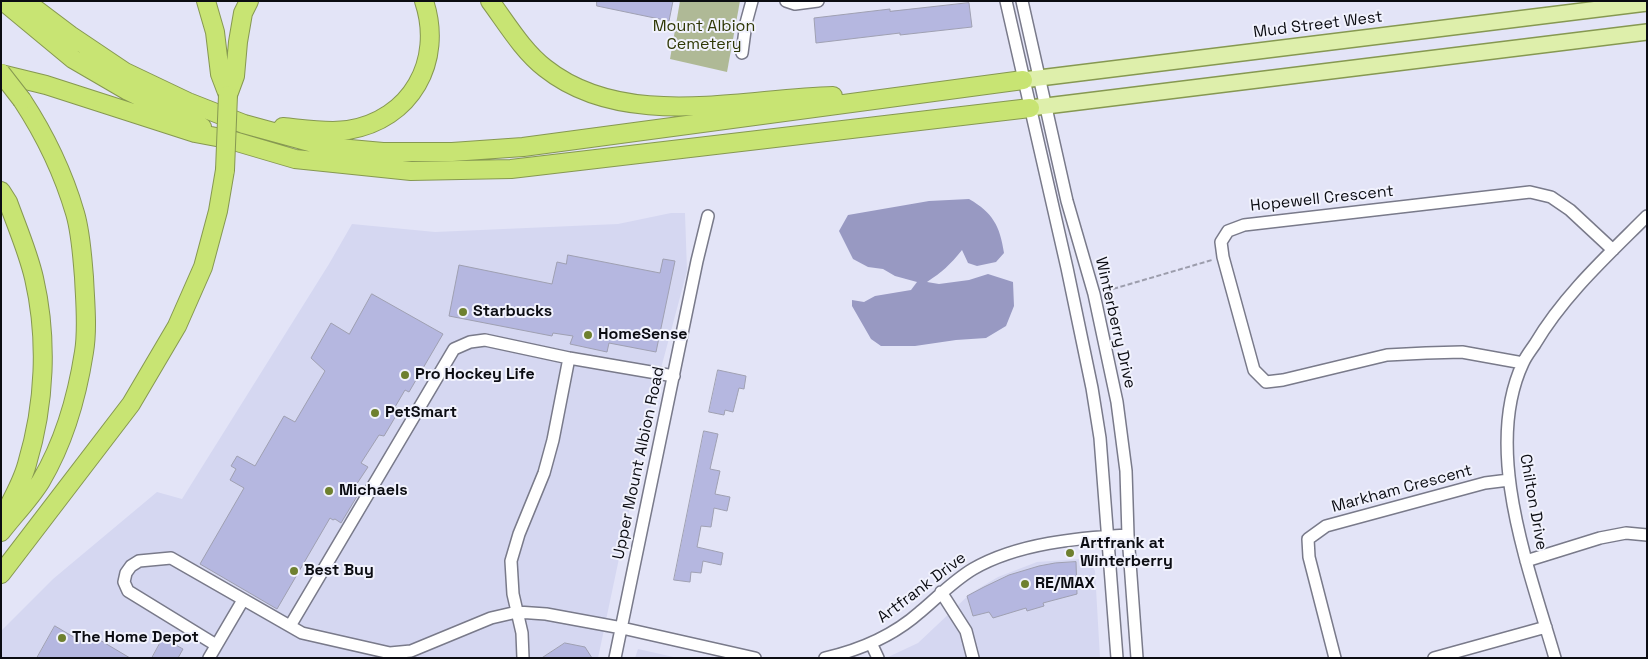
<!DOCTYPE html>
<html>
<head>
<meta charset="utf-8">
<style>
	body { margin:0 }
	#map { position:relative; width:1648px; height:659px; overflow:hidden; background:#e3e4f7; font-family:"Space Grotesk",sans-serif }
	canvas { display:block }
	.frame { position:absolute; inset:0; border:2px solid #0b0c12; pointer-events:none }
</style>
</head>
<body>
<div id="map">
<canvas width="1648" height="659"></canvas>
<div class="frame"></div>
</div>
<script>
const c = document.querySelector('canvas').getContext('2d');
c.lineJoin = 'round';
function fillPath(path, color) {
  c.fillStyle = color;
  c.fill(path, 'evenodd');
}
function trace(path, color, width, dash) {
  c.strokeStyle = color;
  c.lineWidth = width;
  c.lineCap = dash ? 'butt' : 'round';
  c.setLineDash(dash || []);
  c.stroke(path);
}
function label(font, color, halo, rows, align = 'center') {
  c.font = font + ' "Space Grotesk",sans-serif';
  c.lineWidth = 4;
  c.setLineDash([]);
  c.textBaseline = 'middle';
  c.strokeStyle = halo;
  c.fillStyle = color;
  for (const [text, x, y, turn = 0] of rows) {
    c.save();
    c.translate(x, y);
    c.rotate((+turn || 0) * Math.PI / 180);
    c.textAlign = isNaN(turn) ? turn : align;
    if (halo) c.strokeText(text, 0, 0);
    c.fillText(text, 0, 0);
    c.restore();
  }
}
fillPath(new Path2D(`
	M671 213H685L687 271 652 402 598 658H1V631L53 579 157 492 182 499 329 264 352 224 435 232 618 224Z
	M1080 559 1090 560 1095 571 1100 658H886L918 643 971 593 998 577 1037 562Z
	M638 649 678 658H635Z`), '#d5d7f1');
fillPath(new Path2D(`
	M680 1H740L727 72 670 59Z`), '#afb996');
fillPath(new Path2D(`
	M969 199C993 213 1000 226 1004 253L996 262 977 266 968 263 962 250C950 265 942 272 927 282L939 284 969 280 988 274 1013 282 1014 306 1006 326 986 338 956 340 915 346H881L871 339 852 306V300L864 302 875 296 911 290 917 282 895 276 883 269 868 267 853 259 839 231 848 215 929 201Z`), '#9899c2');
const building = new Path2D(`
	M597 1H673L669 21 597 6Z
	M969 3 972 27 900 35V33L816 43 814 18 890 9V11Z
	M568 255 660 273 663 259 675 261 656 352 609 343 607 352 570 344 573 336 553 333 552 336 449 316 459 265 552 284 557 262 566 264Z
	M372 294 443 334 409 392 405 390 395 407 400 409 384 436 379 435 361 463 368 467 356 485 362 488 341 523 335 519 333 520 330 518 277 609 200 564 244 488 230 480 236 469 231 466 237 456 255 466 284 416 295 422 325 371 311 358 331 323 349 334Z
	M718 370 746 376 744 389 739 388 733 412 725 410 724 415 709 412Z
	M704 431 718 434 710 469 720 471 715 494 730 497 727 511 714 508 711 527 701 526 697 547 723 553 721 565 703 561 701 573 691 572 690 582 674 580Z
	M1076 562 1077 594 1043 603 1044 606 1027 611 1026 608 993 618 989 612 973 616 967 596 984 587 1009 575 1039 566 1055 563Z
	M55 626 82 642 88 633 130 658H37Z
	M163 638 183 649 178 658H152Z
	M565 643 585 647 592 658H542Z`);
fillPath(building, '#b5b7e0');
trace(building, '#9fa0b2', 1);
const minor = new Path2D(`
	M786 1 795 4 818 1
	M1006 1 1067 268 1092 388 1100 438 1117 658
	M1022 1 1067 201 1094 294 1117 402 1126 471 1128 535 1137 658
	M742 53 746 23 752 1
	M1523 363 1462 352 1426 353 1387 355 1283 380 1266 382 1254 370 1223 257 1221 242 1228 231 1244 225 1530 192 1551 197 1570 210 1613 250
	M1526 561 1600 538 1626 533 1647 535
	M941 592 966 631 973 658
	M290 626 454 349 470 342 485 340 569 358 674 376
	M871 643 878 658
	M216 645 128 591 124 582 126 573 131 566 139 561 171 558 302 633 390 653 411 651 491 618 517 612 546 614 622 628 755 658
	M209 658 243 600
	M523 658 522 633 513 594 511 561 519 534 544 473 553 440 569 358
	M615 658 697 261 708 216
	M825 658C860 650 893 636 920 612 938 597 953 581 973 569 1018 543 1078 538 1128 535
	M1335 658 1309 557 1308 539 1326 526 1485 483 1509 480
	M1434 658 1546 627
	M1555 658C1530 571 1482 450 1523 363 1526 356 1531 350 1535 344 1564 295 1607 256 1647 216`);
const major = new Path2D(`
	M1023 80 1647 3
	M1030 108 1647 32`);
const highway = new Path2D(`
	M3 1 73 59 128 91 202 127
	M25 1 70 35 125 72 188 102 244 124 328 147 383 152H452L523 147 1023 80
	M206 1 215 32 220 74 228 95
	M490 1C507 24 523 51 545 68 624 131 742 98 833 96
	M1 74 46 85 195 133 227 139 295 159 411 171 511 169 1030 108
	M228 95 235 76 238 42 243 13 249 1
	M283 127C304 129 327 133 348 130 411 120 444 61 424 1
	M1 191 8 202C17 227 28 252 34 278 48 339 45 404 27 464 22 483 11 501 2 519
	M1 532C14 515 30 499 41 481 64 442 77 397 84 352 88 328 85 301 84 277 82 255 81 233 75 213 63 172 45 135 22 100
	M1 574 131 404 177 326 203 267 218 211 225 170`);
trace(minor, '#797a8a', 14);
trace(major, '#869851', 18);
trace(highway, '#869851', 20);
trace(new Path2D(`
	M1106 291 1212 260`), '#9c9dac', 2, [5, 2.5]);
trace(minor, '#fff', 11);
trace(major, '#deefab', 15);
trace(highway, '#c8e473', 18);
const highwayBridge = new Path2D(`
	M1 73 22 100
	M225 170 228 95`);
trace(highwayBridge, '#869851', 20, []);
trace(highwayBridge, '#c8e473', 18);
for (const [x, y, r, color] of [
	[463,312,5,"#6e802f"],
	[588,335,5,"#6e802f"],
	[405,375,5,"#6e802f"],
	[375,413,5,"#6e802f"],
	[329,491,5,"#6e802f"],
	[1070,553,5,"#6e802f"],
	[294,571,5,"#6e802f"],
	[1025,584,5,"#6e802f"],
	[62,638,5,"#6e802f"]
]) {
  const dot = new Path2D();
  dot.arc(x, y, r, 0, 2 * Math.PI);
  c.fillStyle = color;
  c.fill(dot);
  trace(dot, '#f1f2fd', 2);
}
label('16px', '#0b0c12', '#f1f2fd', [
	["Mud Street West",1318,25,-7],
	["Hopewell Crescent",1322,199,-6],
	["Winterberry Drive",1115,323,77],
	["Upper Mount Albion Road",639,463,-78],
	["Markham Crescent",1402,489,-15],
	["Chilton Drive",1533,502,80],
	["Artfrank Drive",922,588,-37]
]);
label('16px', '#2e3705', '#f1f2fd', [
	["Mount Albion",704,27],
	["Cemetery",704,45]
]);
label('bold 16px', '#0b0c12', '#f1f2fd', [
	["Starbucks",473,312],
	["HomeSense",598,335],
	["Pro Hockey Life",415,375],
	["PetSmart",385,413],
	["Michaels",339,491],
	["Artfrank at",1080,544],
	["Winterberry",1080,562],
	["Best Buy",304,571],
	["RE/MAX",1035,584],
	["The Home Depot",72,638]
], 'left');
</script>
</body>
</html>
